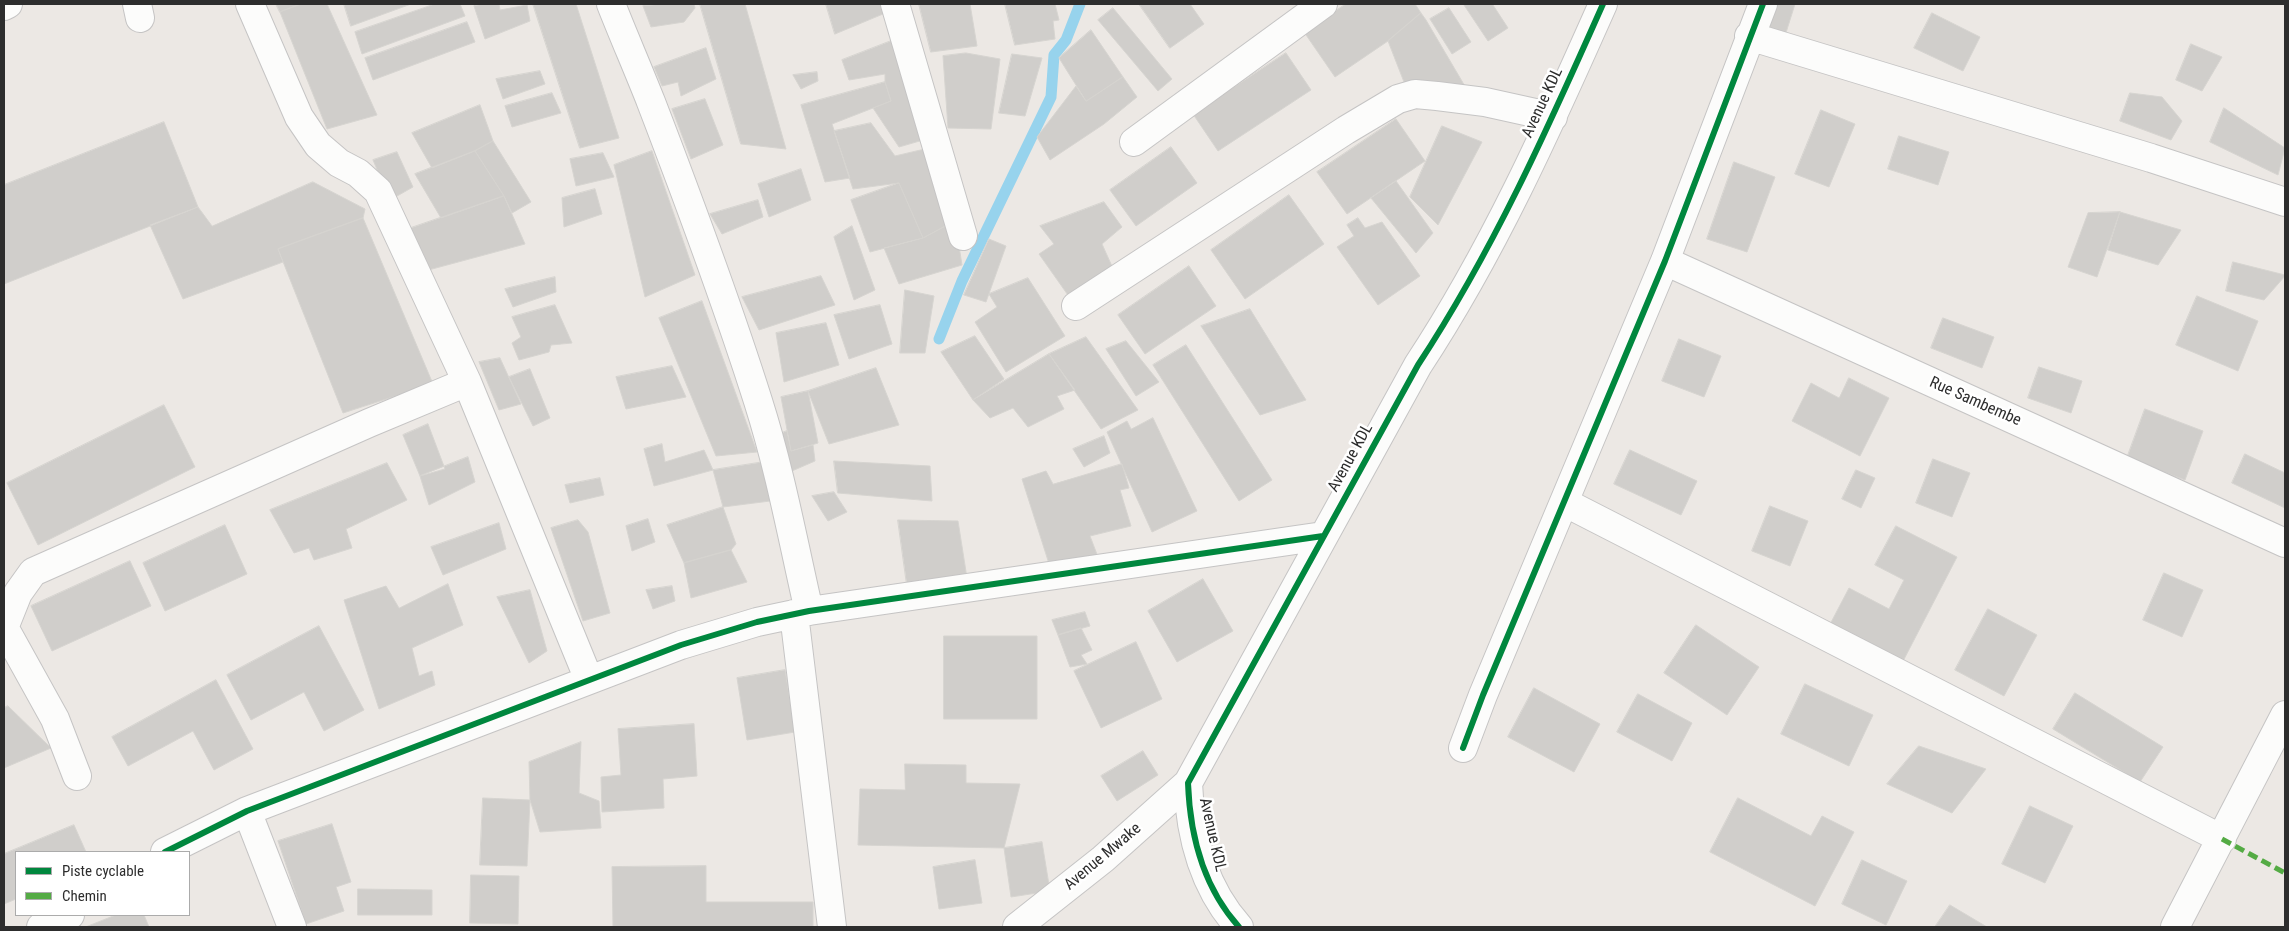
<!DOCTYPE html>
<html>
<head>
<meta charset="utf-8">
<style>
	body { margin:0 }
	#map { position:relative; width:2289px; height:931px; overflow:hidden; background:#ece8e4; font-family:"Roboto Condensed",sans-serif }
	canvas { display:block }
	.frame { position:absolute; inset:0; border:5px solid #2d2d2d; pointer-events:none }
	.legend { position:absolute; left:15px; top:851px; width:175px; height:65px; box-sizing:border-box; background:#fff; border:1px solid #ababab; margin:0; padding:6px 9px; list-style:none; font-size:15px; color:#2d2d2d }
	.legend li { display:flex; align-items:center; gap:10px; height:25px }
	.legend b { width:25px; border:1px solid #ababab }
</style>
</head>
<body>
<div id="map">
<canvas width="2289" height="931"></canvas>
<div class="frame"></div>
<ul class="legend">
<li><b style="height:6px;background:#00873e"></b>Piste cyclable</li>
<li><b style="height:6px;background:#54ab44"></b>Chemin</li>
</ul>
</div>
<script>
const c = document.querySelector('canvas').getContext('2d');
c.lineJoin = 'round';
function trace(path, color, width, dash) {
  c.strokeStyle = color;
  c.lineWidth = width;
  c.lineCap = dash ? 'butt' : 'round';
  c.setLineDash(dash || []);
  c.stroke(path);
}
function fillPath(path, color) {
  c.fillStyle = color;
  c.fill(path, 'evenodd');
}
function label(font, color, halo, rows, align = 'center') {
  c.font = font + ' "Roboto Condensed",sans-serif';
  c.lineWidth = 5;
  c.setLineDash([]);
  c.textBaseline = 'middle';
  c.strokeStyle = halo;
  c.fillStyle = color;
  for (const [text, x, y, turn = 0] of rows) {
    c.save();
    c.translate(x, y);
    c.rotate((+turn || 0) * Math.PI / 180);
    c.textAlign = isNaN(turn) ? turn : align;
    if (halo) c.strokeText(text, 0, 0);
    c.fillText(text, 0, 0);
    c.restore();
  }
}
trace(new Path2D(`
	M939 339 962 281 1051 97 1054 55 1066 40 1080 4`), '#97d3ed', 11);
const building = new Path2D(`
	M276 4H301L280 12Z
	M301 4H327L377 115 327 129 280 12Z
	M344 4H411L351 26Z
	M435 4H460L465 16 362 54 355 32Z
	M483 4H499L500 10 527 5 530 21 485 39 474 6Z
	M533 4H576L619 138 580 148Z
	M664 4H694L695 8 684 22 651 27 643 6Z
	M700 4H745L786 149 741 144Z
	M826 4H880L883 14 835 34Z
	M919 4H970L977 46 931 52Z
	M1005 4H1055L1059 20 1053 21 1055 39 1015 45Z
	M1139 4H1190L1204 24 1170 48Z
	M1346 4H1415L1421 13 1388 41 1335 77 1304 32Z
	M1467 4H1495L1493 5 1508 28 1488 41 1464 5Z
	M1777 4H1795L1784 39 1767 34Z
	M1113 8 1172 79 1158 91 1098 20Z
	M1449 8 1471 42 1452 54 1430 19Z
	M1421 13 1426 20 1466 88 1404 82 1388 41Z
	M1932 13 1980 37 1963 71 1914 48Z
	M467 22 475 42 373 80 365 58Z
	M1091 30 1123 77 1086 101 1059 58Z
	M904 36 930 138 899 147 873 108 891 101 885 82V74L849 80 842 60Z
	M2191 44 2222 57 2202 91 2176 80Z
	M706 48 716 79 681 96 678 82 662 86 654 67Z
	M966 53 1000 59 991 129 948 128 943 56Z
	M1286 53 1311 90 1218 151 1193 114Z
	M1012 54 1042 58 1025 116 999 113Z
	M540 71 545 84 503 99 496 79Z
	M817 72 818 81 801 89 793 75Z
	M1123 77 1137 97 1104 124 1050 160 1037 137 1076 86 1086 101Z
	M885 82 891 101 832 124 850 178 825 182 801 105Z
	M552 93 561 113 512 127 505 106Z
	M2130 93 2162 97 2182 121 2171 140 2120 121Z
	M705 99 723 145 691 159 672 109Z
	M480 105 493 141 475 151 432 168 412 133Z
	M2224 108 2285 148 2278 175 2210 142Z
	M1821 110 1855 124 1829 187 1795 174Z
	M1396 119 1425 161 1347 214 1317 172Z
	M164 122 198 207 4 284V185Z
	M871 123 895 156 929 148 955 221 923 238 899 183 853 189 834 131Z
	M1442 126 1482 142 1438 225 1410 197Z
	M1899 136 1949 152 1938 185 1888 169Z
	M493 141 531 202 512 213 504 196 475 151Z
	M1171 147 1197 183 1136 226 1110 190Z
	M475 151 504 196 441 218 415 174Z
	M652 151 695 275 645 297 614 165Z
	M397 152 413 187 390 200 373 160Z
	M603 153 614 177 576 186 570 159Z
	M1734 162 1775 177 1747 252 1707 239Z
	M801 169 811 200 769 217 758 184Z
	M1396 181 1433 233 1416 253 1371 198Z
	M313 182 365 209 363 218 278 249 283 262 183 299 150 225 198 207 212 226Z
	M899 183 923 238 870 252 851 200Z
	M595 189 602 214 564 227 562 198Z
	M1289 195 1324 244 1245 299 1211 250Z
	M504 196 525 244 421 272 408 229Z
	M758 200 763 217 722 234 710 214Z
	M1104 202 1122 227 1102 244 1115 273 1070 298 1039 254 1054 244 1040 226Z
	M2120 212 2181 230 2158 265 2108 250Z
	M2120 212 2097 277 2068 267 2088 213Z
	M363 218 433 384 343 413 278 249Z
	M1358 218 1365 228 1382 222 1420 276 1378 305 1337 247 1354 236 1347 225Z
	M955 221 962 265 899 284 884 248 923 238Z
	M852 226 875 290 854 300 834 237Z
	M989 239 1006 246 986 302 964 295Z
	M2233 262 2285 275V276L2264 300 2226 291Z
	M1189 266 1216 306 1145 354 1118 315Z
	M821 276 835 305 759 330 742 297Z
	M555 277 556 292 513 307 505 289Z
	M1028 278 1065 336 1006 372 975 322 997 307 989 294Z
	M905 290 934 296 925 353H900Z
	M2197 296 2258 321 2238 371 2176 345Z
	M702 301 757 452 716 456 659 318Z
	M555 305 572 343 551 345 549 352 519 360 512 343 521 337 512 317Z
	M880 305 892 344 849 359 834 315Z
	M1250 309 1306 400 1260 415 1201 326Z
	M1943 318 1994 337 1982 368 1931 348Z
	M826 323 839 365 784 382 776 333Z
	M975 336 1004 379 973 400 941 352Z
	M1086 337 1138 410 1101 429 1049 354Z
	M1679 339 1721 356 1704 397 1662 381Z
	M1126 341 1159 382 1136 396 1106 349Z
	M1186 345 1272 480 1239 501 1153 365Z
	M1049 354 1075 390 1057 396 1064 409 1028 427 1013 408 990 418 973 400Z
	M500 358 521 404 499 410 479 362Z
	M672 366 686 397 626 409 616 377Z
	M2039 367 2082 381 2071 413 2028 398Z
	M876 368 899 425 829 444 808 391Z
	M530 369 550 418 533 426 509 377Z
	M1849 378 1889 398 1860 456 1792 421 1811 383 1839 398Z
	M808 391 818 443 791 451 781 397Z
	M164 405 195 467 38 545 7 483Z
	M2145 409 2203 431 2185 480 2127 458Z
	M1153 418 1197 511 1152 532 1107 432 1127 421 1131 429Z
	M428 424 445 469 420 476 403 435Z
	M787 431 791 451 813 445 815 461 785 474 774 436Z
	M1104 436 1110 453 1084 467 1073 449Z
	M662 444 665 462 704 450 713 470 654 486 644 449Z
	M1630 450 1697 481 1681 515 1614 484Z
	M2245 454 2285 473V508L2232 483Z
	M468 457 475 482 429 505 420 476Z
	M1933 459 1970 473 1952 517 1916 503Z
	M834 461 930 466 932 501 838 493Z
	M764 462 778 500 723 507 713 470Z
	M387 463 407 500 346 529 352 548 314 560 309 548 294 553 270 510Z
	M1122 464 1129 488 1120 490 1131 526 1090 536 1098 557 1051 570 1022 479 1046 471 1053 484Z
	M1856 470 1875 478 1861 508 1842 499Z
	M600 478 604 495 570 503 565 485Z
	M834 492 847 512 828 521 812 496Z
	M1770 506 1808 521 1790 566 1752 551Z
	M723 507 736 544 731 550 684 563 667 525Z
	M648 519 655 542 632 551 626 526Z
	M578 520 588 532 610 613 583 621 551 528Z
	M898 520 958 521 967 578 907 585Z
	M499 523 506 549 443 575 431 547Z
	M225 525 247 574 165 611 143 563Z
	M1896 526 1957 557 1900 667 1827 630 1849 588 1889 609 1904 580 1875 565Z
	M731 550 747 582 691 598 684 563Z
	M130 561 151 606 52 651 31 606Z
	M2164 573 2203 590 2182 637 2143 620Z
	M1203 579 1233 631 1177 662 1148 611Z
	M448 584 463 625 412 648 419 676 432 671 435 685 379 709 344 600 386 586 399 608Z
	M672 586 675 601 653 609 646 590Z
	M530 590 547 651 529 663 497 597Z
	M1988 609 2037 635 2004 696 1955 670Z
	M1085 612 1090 626 1058 635 1052 620Z
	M1696 625 1759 667 1727 715 1664 673Z
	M319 626 364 710 324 731 304 692 251 720 227 675Z
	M1081 628 1092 650 1081 655 1087 664 1070 667 1058 635Z
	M944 636H1037V719H944Z
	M1136 642 1162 699 1101 728 1074 671Z
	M785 670 795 732 747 740 737 678Z
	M216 680 253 749 214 770 193 731 128 766 112 737Z
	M1805 684 1873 715 1849 766 1781 734Z
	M1534 688 1600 724 1574 772 1508 737Z
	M2075 693 2163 747 2140 782 2053 729Z
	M1638 694 1692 723 1672 761 1617 732Z
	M8 706 51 748 4 768V708Z
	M694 724 697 776 663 779 664 808 602 812 601 777 621 775 618 729Z
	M581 742 579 793 599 801 601 828 540 832 530 800 529 762Z
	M1919 746 1986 769 1952 813 1887 784Z
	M1143 751 1158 775 1117 801 1101 776Z
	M905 764 966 765V783L1020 784 1004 848 858 845 860 789 905 790Z
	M483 798 530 800 527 866 480 865Z
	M1738 798 1811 836 1822 816 1854 832 1815 906 1710 852Z
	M2030 806 2073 826 2045 883 2002 864Z
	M332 824 351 882 336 887 344 911 306 924 278 841Z
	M74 825 86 852H16V899L4 904V854Z
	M1042 842 1050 891 1011 897 1004 848Z
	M975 860 982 903 939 909 933 867Z
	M1862 860 1907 881 1886 925 1842 904Z
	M706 866V902H813V927H613L612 867Z
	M471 875 519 876 518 924 470 923Z
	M358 889 432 890V915H358Z
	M1950 905 1987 927H1935Z
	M116 915H144L149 927H86Z`);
fillPath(building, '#d0cecb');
trace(building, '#d6d4d0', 1);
const minor = new Path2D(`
	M137 4 140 18
	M250 4 299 117 318 145 339 163 358 173 378 191 467 382 589 680
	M611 4C624 37 638 69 651 102 689 201 726 300 758 401 780 470 793 541 809 611
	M895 4 963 236
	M4 6 8 4
	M1749 36 2151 158 2285 202
	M1134 142 1323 4
	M1665 261 2285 543
	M1076 306 1346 130 1398 99 1415 94 1437 96 1485 102 1553 117
	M1564 502 2222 839
	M794 614 832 927
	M4 627 55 719 77 776
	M4 628 18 593 33 572 369 423 467 382
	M1463 748 1483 695 1665 261 1763 4
	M247 811 292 927
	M165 852 247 811 681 645 757 622 809 611 1323 536
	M41 927 70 915
	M1017 927 1103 859 1188 783
	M1239 927C1203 887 1190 837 1188 783L1418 365C1493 251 1548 128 1603 4
	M2175 927 2285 715`);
trace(minor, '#c5c4c4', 30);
trace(minor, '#fcfcfb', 28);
trace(new Path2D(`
	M2222 839 2285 873`), '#54ab44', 5, [10, 5]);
trace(new Path2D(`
	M1463 748 1483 695 1665 261 1763 4
	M165 852 247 811 681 645 757 622 809 611 1323 536
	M1239 927C1203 887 1190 837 1188 783L1418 365C1493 251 1548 128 1603 4`), '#00873e', 6);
label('16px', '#2d2d2d', '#fff', [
	["Avenue KDL",1543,103,-65],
	["Rue Sambembe",1975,402,24],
	["Avenue KDL",1351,458,-61],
	["Avenue KDL",1212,835,77],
	["Avenue Mwake",1103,857,-40]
]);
</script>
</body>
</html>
